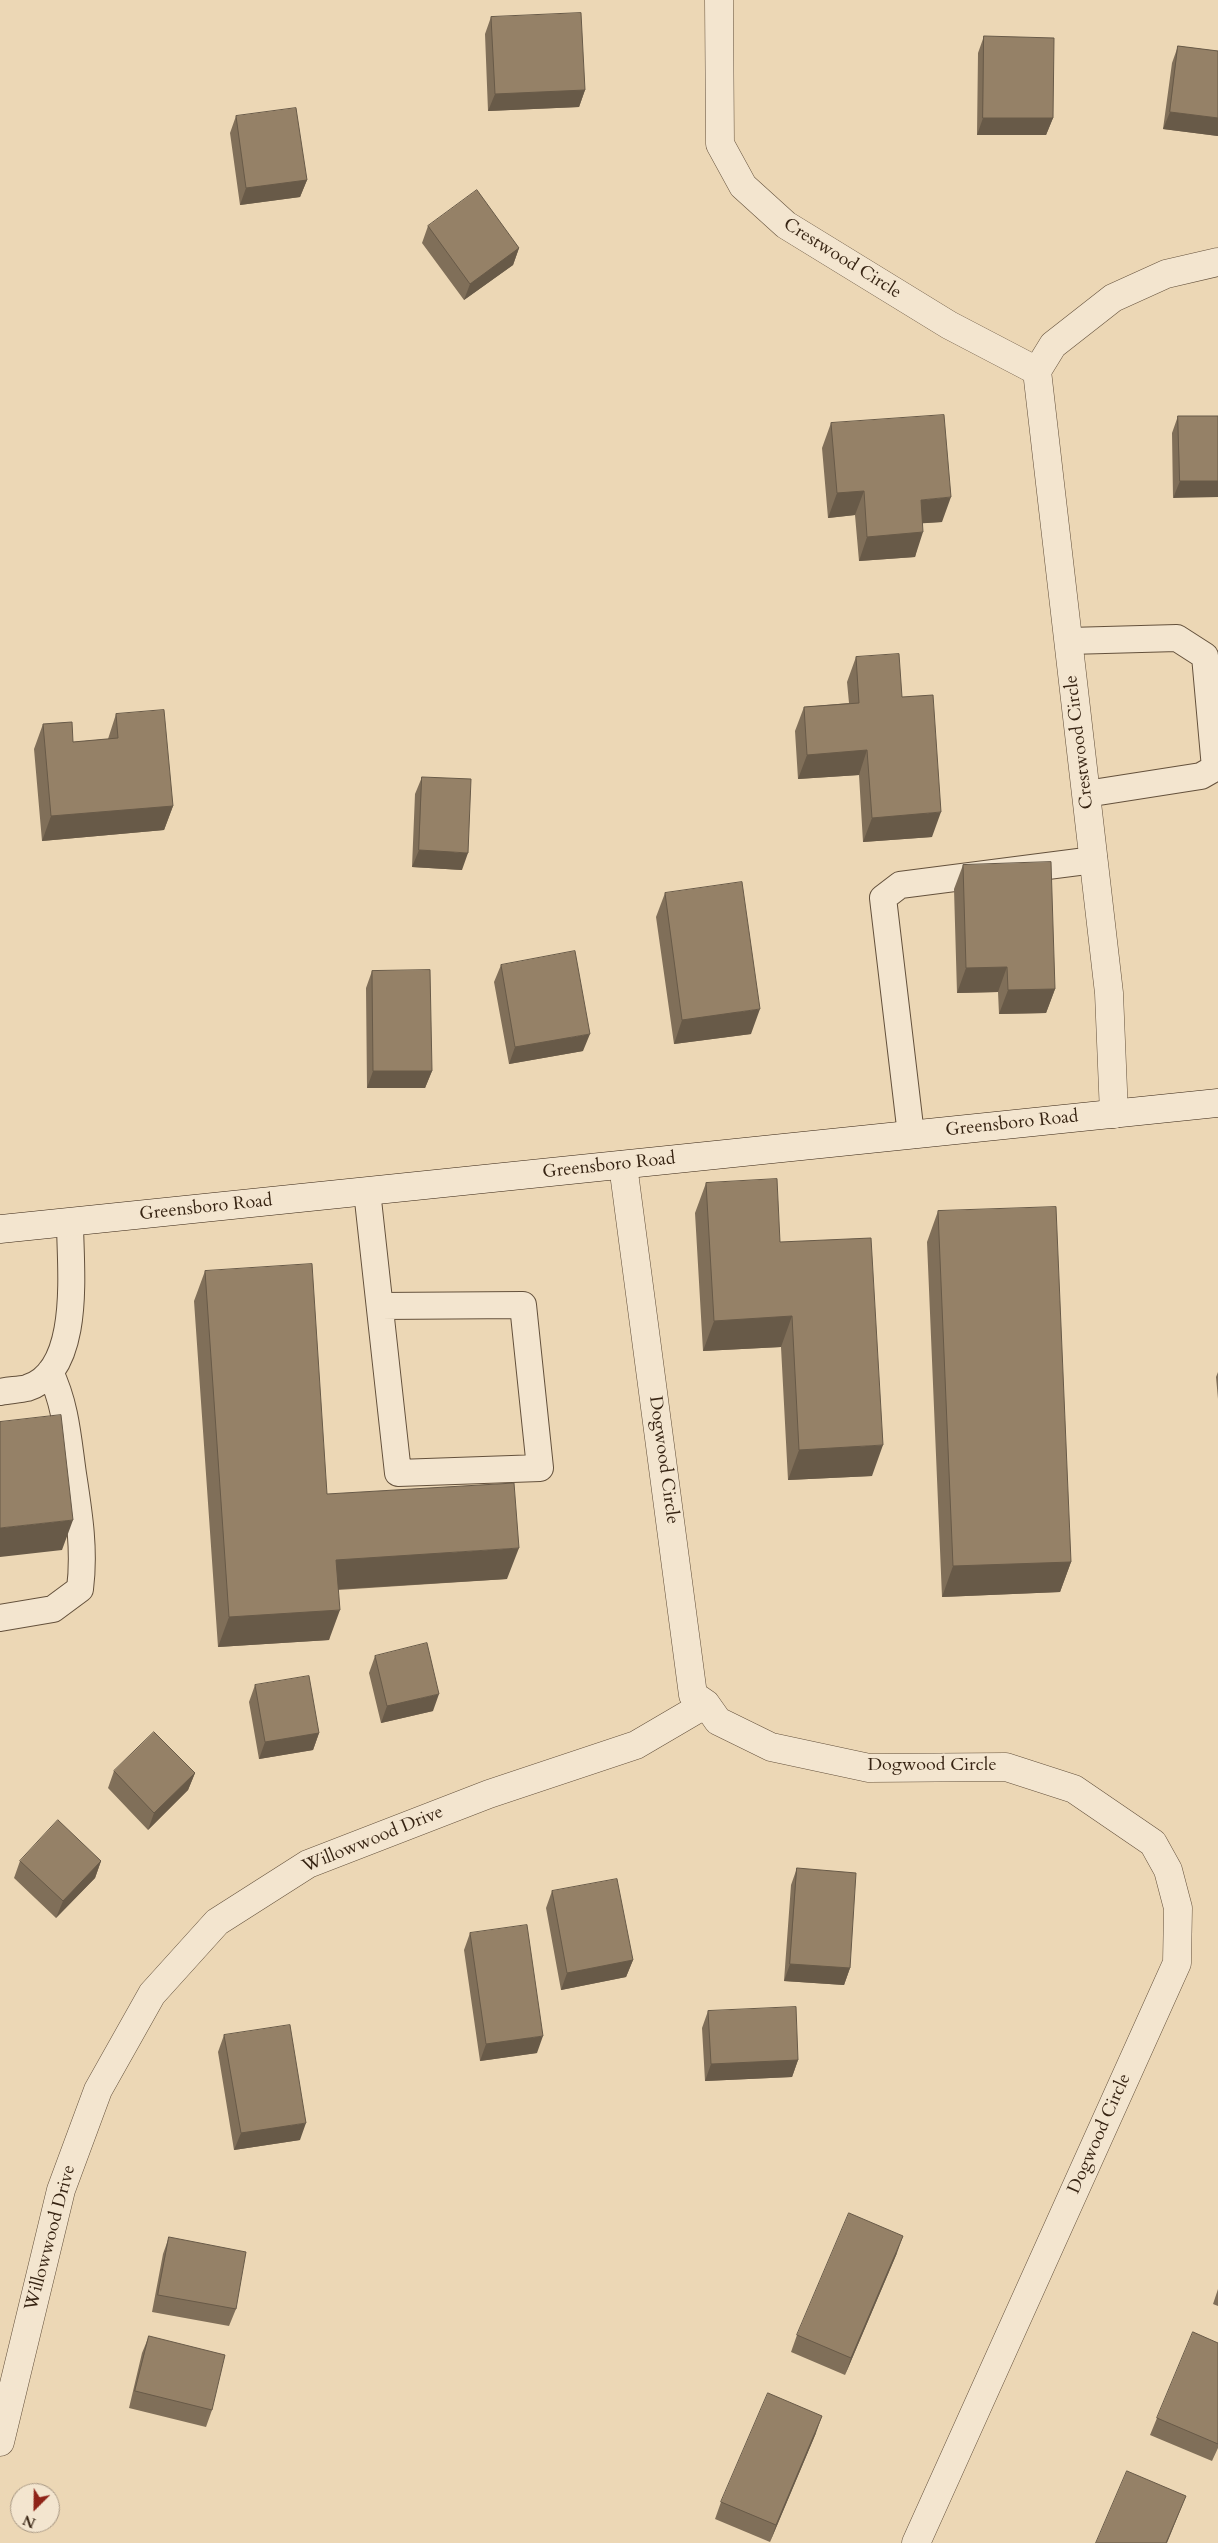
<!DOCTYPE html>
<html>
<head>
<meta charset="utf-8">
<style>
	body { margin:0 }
	#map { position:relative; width:1218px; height:2543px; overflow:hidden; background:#ecd7b5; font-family:Cardo,serif }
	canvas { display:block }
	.north { position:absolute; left:10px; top:2483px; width:50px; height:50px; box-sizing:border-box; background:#f3e5cf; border:1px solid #a89884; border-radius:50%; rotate:203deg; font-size:14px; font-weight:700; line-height:20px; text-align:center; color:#372413 }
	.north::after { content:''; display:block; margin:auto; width:18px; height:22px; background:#8f2418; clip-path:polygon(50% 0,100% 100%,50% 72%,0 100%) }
</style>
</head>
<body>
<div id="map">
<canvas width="1218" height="2543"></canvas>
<div class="north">N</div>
</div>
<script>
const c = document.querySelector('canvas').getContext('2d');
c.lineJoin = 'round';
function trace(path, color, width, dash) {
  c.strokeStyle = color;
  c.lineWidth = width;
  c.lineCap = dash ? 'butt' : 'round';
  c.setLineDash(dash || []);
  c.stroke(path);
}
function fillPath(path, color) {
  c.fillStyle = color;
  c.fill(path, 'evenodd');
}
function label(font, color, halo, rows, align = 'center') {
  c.font = font + ' Cardo,serif';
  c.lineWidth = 4;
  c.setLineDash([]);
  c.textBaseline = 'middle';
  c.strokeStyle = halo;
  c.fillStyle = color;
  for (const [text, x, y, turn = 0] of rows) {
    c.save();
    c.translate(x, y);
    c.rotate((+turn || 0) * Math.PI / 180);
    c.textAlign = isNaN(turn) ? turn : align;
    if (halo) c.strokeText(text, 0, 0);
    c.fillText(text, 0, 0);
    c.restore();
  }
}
const lane = new Path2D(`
	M1069 641 1177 638 1205 656 1215 768 1201 776 1086 794
	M911 1135 883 898 900 885 1094 860
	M367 1191 398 1473 540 1468 523 1305 380 1306
	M0 1392C9 1390 19 1390 27 1388 83 1371 70 1266 70 1222
	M0 1618 53 1609 80 1589C85 1550 79 1513 73 1474 68 1439 66 1405 50 1372`);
const street = new Path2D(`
	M719 0 720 144 743 186 786 225 949 325 1037 371 1053 345 1113 298 1166 274 1218 262
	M1037 371 1109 993 1114 1114
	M623 1165 693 1695 706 1704 718 1721 771 1747 869 1768 1006 1767 1074 1789 1153 1843 1168 1870 1178 1908 1177 1963 916 2543
	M0 2442 61 2190 98 2090 152 1994 217 1922 308 1864 489 1794 636 1745 706 1704`);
const secondary = new Path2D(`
	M0 1229 1218 1103`);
trace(lane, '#64513c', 28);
trace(street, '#64513c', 29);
trace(secondary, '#372413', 29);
trace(lane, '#f3e5cf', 26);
trace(street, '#f3e5cf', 28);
trace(secondary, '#f3e5cf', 28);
fillPath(new Path2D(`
	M491 17 585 90 579 107 488 111 485 34Z
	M984 36 1053 118 1046 135H977L978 53Z
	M1178 46 1218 51V136L1163 129 1172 63Z
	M236 116 307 180 300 197 240 205 230 133Z
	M428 226 519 248 513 265 464 300 422 243Z
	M1178 416H1218L1173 498 1172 433Z
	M831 423 942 522 923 523 915 557 859 561 855 515 828 518 822 448Z
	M856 657 902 697 932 837 863 842 859 775 798 779 795 731 804 707 849 703 847 682Z
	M116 714 173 806 164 830 42 841 34 749 43 724 73 742 108 739Z
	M422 777 462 870 412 867 415 794Z
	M963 865 1055 989 1046 1013 999 1014 998 992 957 993 954 889Z
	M665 893 751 1034 674 1044 656 917Z
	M501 965 583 1051 509 1064 494 982Z
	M372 971 432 1071 425 1088H367L366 988Z
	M706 1183 780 1242 872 1476 788 1480 781 1347 703 1351 695 1213Z
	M938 1211 1071 1562 1060 1592 942 1597 927 1242Z
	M205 1271 327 1494 507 1579 338 1590 329 1640 218 1647 194 1301Z
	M1218 1372V1399L1216 1377Z
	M375 1656 433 1711 381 1723 369 1673Z
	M255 1685 319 1733 313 1750 259 1759 249 1702Z
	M114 1771 195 1773 188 1790 148 1830 108 1788Z
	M20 1861H101L95 1878 56 1918 14 1878Z
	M797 1868 850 1968 844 1985 784 1981 791 1885Z
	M552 1891 633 1960 626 1977 561 1990 546 1908Z
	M470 1933 537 2053 480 2061 464 1950Z
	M708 2011 798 2060 792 2077 705 2081 702 2028Z
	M224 2035 300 2140 234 2150 218 2052Z
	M169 2237 236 2309 229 2326 152 2312 163 2254Z
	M897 2253 845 2375 791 2352 797 2335Z
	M1218 2289V2306L1213 2304Z
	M149 2336 212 2410 206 2427 129 2408 142 2353Z
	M1218 2343V2448L1212 2461 1150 2435 1157 2418Z
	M816 2433 770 2542 715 2519 721 2502Z`), '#806f59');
fillPath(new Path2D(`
	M585 90 579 107 488 111 495 94Z
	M1170 112 1218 118V136L1163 129Z
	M983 118H1053L1046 135H977Z
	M307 180 300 197 240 205 246 188Z
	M519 248 513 265 464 300 470 284Z
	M1180 481H1218V497L1173 498Z
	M864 491 855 515 828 518 837 493Z
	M951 497 942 522 912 524 921 500Z
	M923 532 915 557 859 561 867 537Z
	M867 750 859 775 798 779 807 755Z
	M173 806 164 830 42 841 51 816Z
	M941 812 932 837 863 842 872 818Z
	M419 850 468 853 462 870 412 867Z
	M1007 967 998 992 957 993 966 968Z
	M1055 989 1046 1013 999 1014 1008 990Z
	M760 1009 751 1034 674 1044 682 1020Z
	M590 1034 583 1051 509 1064 515 1047Z
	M373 1071H432L425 1088H367Z
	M792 1316 781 1347 703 1351 714 1321Z
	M883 1445 872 1476 788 1480 799 1450Z
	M73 1520 62 1550 0 1557V1528Z
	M519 1548 507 1579 325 1590 336 1560Z
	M1071 1562 1060 1592 942 1597 953 1566Z
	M340 1610 329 1640 218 1647 229 1617Z
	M439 1694 433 1711 381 1723 387 1706Z
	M319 1733 313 1750 259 1759 265 1742Z
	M195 1773 188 1790 148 1830 154 1813Z
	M101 1861 95 1878 56 1918 63 1901Z
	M633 1960 626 1977 561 1990 567 1973Z
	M790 1964 850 1968 844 1985 784 1981Z
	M543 2036 537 2053 480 2061 486 2044Z
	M798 2060 792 2077 705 2081 711 2064Z
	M306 2123 300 2140 234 2150 241 2133Z
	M903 2236 897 2253 845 2375 851 2358Z
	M822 2416 816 2433 770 2542 776 2525Z
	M1186 2496 1167 2543H1166Z`), '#685a48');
const building = new Path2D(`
	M581 13 585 90 495 94 491 17Z
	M984 36 1054 38 1053 118H983Z
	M1178 46 1218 51V118L1170 112Z
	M296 108 307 180 246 188 236 116Z
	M477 190 519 248 470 284 428 226Z
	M944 415 951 497 921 500 923 532 867 537 864 491 837 493 831 423Z
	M1178 416H1218V481H1180Z
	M899 654 902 697 933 695 941 812 872 818 867 750 807 755 804 707 859 703 856 657Z
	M164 710 173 806 51 816 43 724 72 722 73 742 118 738 116 714Z
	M422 777 471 779 468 853 419 850Z
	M1051 862 1055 989 1008 990 1007 967 966 968 963 865Z
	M742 882 760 1009 682 1020 665 893Z
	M575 951 590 1034 515 1047 501 965Z
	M430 970 432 1071H373L372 971Z
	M777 1179 780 1242 871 1238 883 1445 799 1450 792 1316 714 1321 706 1183Z
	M1056 1207 1071 1562 953 1566 938 1211Z
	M312 1264 327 1494 514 1483 519 1548 336 1560 340 1610 229 1617 205 1271Z
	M61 1415 73 1520 0 1528V1422Z
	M427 1643 439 1694 387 1706 375 1656Z
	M309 1676 319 1733 265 1742 255 1685Z
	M154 1732 195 1773 154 1813 114 1771Z
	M58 1820 101 1861 63 1901 20 1861Z
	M797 1868 856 1873 850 1968 790 1964Z
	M617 1879 633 1960 567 1973 552 1891Z
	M527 1925 543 2036 486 2044 470 1933Z
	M796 2007 798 2060 711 2064 708 2011Z
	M290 2025 306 2123 241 2133 224 2035Z
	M849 2213 903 2236 851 2358 797 2335Z
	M169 2237 246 2252 236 2309 158 2295Z
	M1193 2332 1218 2343V2444L1157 2418Z
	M149 2336 225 2355 212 2410 135 2391Z
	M768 2393 822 2416 776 2525 721 2502Z
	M1127 2471 1186 2496 1166 2543H1096Z`);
fillPath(building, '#958167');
trace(building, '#685a48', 1);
label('18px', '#372413', '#f3e5cf', [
	["Crestwood Circle",842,259,32],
	["Crestwood Circle",1080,742,-97],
	["Greensboro Road",1012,1124,-6],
	["Greensboro Road",609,1166,-6],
	["Greensboro Road",206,1208,-6],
	["Dogwood Circle",663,1460,82],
	["Dogwood Circle",932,1766],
	["Willowwood Drive",373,1840,-22],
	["Dogwood Circle",1100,2134,-66],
	["Willowwood Drive",51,2238,-75]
]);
</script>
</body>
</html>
